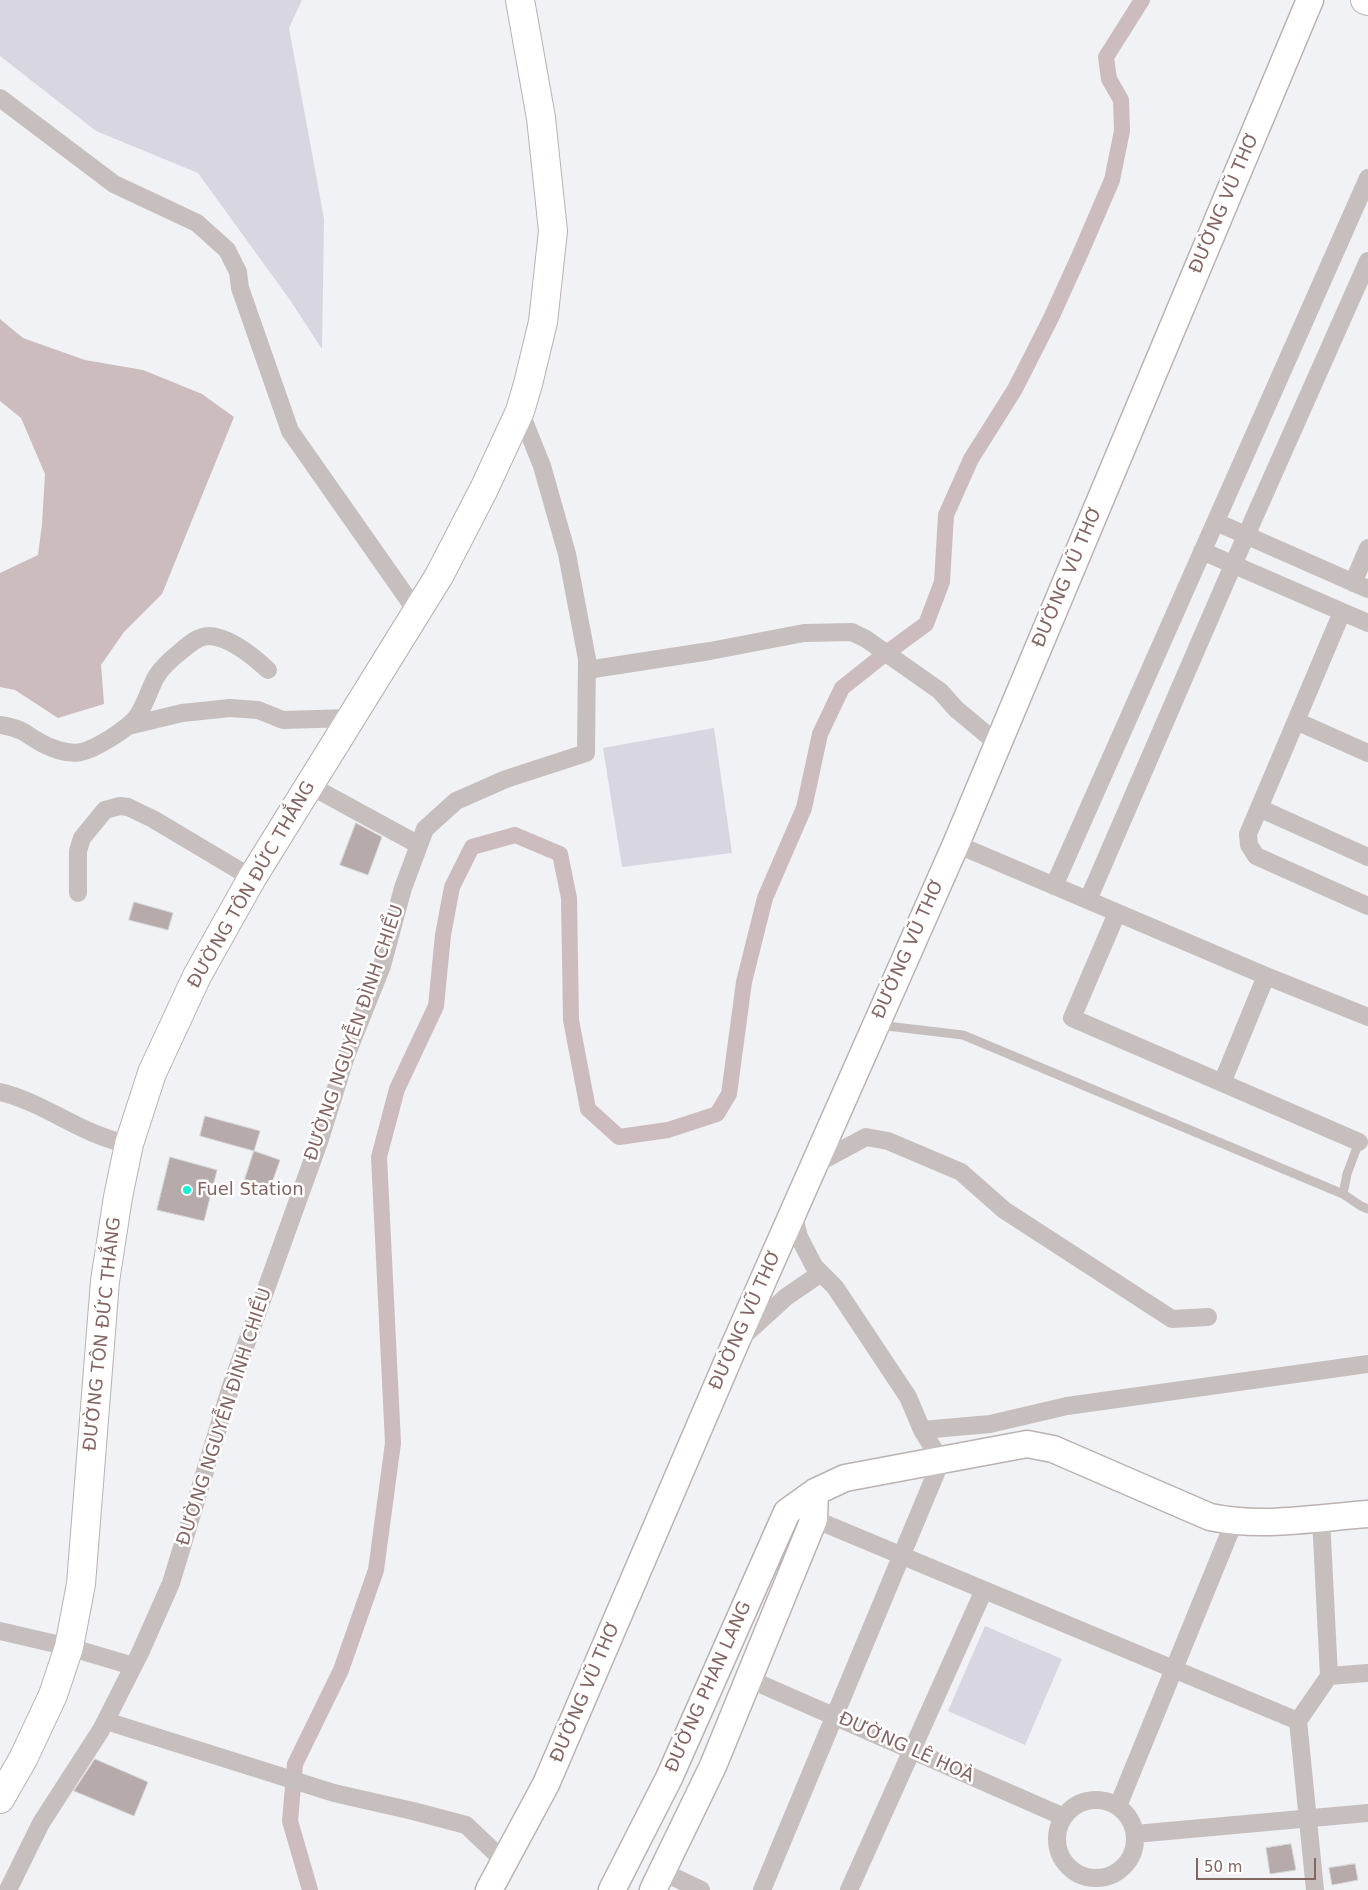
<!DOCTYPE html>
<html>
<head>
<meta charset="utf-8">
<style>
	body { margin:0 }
	#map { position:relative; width:1368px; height:1890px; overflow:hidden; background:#f0f2f5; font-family:"DejaVu Sans",sans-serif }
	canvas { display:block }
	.scale { position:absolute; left:1196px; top:1858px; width:120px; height:22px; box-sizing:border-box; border:2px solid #836561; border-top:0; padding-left:6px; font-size:15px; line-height:18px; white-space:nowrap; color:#836561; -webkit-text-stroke:4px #fff; paint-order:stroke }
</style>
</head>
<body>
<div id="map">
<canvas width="1368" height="1890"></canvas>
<div class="scale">50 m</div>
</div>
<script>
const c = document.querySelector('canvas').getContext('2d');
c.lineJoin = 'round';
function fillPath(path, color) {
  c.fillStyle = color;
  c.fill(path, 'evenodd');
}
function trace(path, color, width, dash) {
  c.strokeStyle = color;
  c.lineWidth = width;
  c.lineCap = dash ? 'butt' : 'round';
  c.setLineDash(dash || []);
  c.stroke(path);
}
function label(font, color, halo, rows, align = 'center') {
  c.font = font + ' "DejaVu Sans",sans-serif';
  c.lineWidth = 5;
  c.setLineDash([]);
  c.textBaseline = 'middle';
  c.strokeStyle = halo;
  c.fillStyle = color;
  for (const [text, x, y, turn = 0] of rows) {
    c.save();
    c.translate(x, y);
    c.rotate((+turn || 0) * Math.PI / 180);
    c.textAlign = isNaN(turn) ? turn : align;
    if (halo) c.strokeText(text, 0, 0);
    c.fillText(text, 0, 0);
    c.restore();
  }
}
fillPath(new Path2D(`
	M0 0H302L289 28 324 219 322 349 290 300 198 173 96 131 0 56Z
	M714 728 732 853 622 867 603 748Z
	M985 1626 1062 1659 1025 1745 948 1711Z`), '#d8d6e1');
fillPath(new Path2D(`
	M0 319 23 338 85 360 143 370 202 394 234 417 162 594 124 632 101 665 104 704 58 718 15 690 0 687V573L38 555 42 524 45 474 21 418 0 401Z`), '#cdbcbd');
trace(new Path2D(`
	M310 1890 290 1821 295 1764 341 1670 376 1570 393 1443 379 1157 397 1089 436 1006 443 935 452 887 472 847 515 835 560 854 569 898 571 1020 588 1109 619 1137 668 1130 717 1114 729 1094 744 982 765 898 804 808 820 734 842 688 881 657 926 624 942 582 946 515 971 459 1015 389 1051 318 1081 252 1112 180 1122 131 1121 100 1109 79 1106 57 1142 0`), '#cdbcbd', 16);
const building = new Path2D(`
	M356 823 382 837 368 875 340 865Z
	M134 902 173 913 168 930 129 920Z
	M205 1116 260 1131 254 1151 200 1136Z
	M254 1151 280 1160 269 1191 244 1182Z
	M170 1157 217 1170 204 1221 157 1210Z
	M95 1759 148 1782 134 1816 74 1791Z
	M1291 1844 1296 1870 1270 1874 1266 1848Z
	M1355 1864 1358 1880 1332 1885 1329 1868Z`);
fillPath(building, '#b7aaaa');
trace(building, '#d3d4d6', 1);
const secondary = new Path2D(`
	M489 1890 546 1784 735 1344 956 844 1310 0
	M612 1890 669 1778 787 1512 815 1492 845 1478 1027 1444 1053 1449 1210 1517C1262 1528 1315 1518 1368 1514
	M653 1890 713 1766 814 1519 815 1492`);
const primary = new Path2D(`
	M1365 0 1368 1`);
const highway = new Path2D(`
	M0 1799 23 1759 53 1695 69 1647 81 1584 105 1281 118 1197 129 1144 152 1073 197 976 252 878 439 576 484 489 520 411 528 384 543 322 553 231 541 118 520 0`);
trace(secondary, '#bbb2b1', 29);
trace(primary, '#bab3b2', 30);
trace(highway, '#b9b2b1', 30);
trace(new Path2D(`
	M878 1025 963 1035 1343 1194
	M1359 1142 1347 1174 1343 1194 1361 1206 1368 1209`), '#c7bfbe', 9);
trace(new Path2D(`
	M0 98 114 184 197 223 227 250 238 272 240 288 290 431 417 612
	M1216 522 1368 589
	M1202 551 1368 623
	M1353 583 1368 548
	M587 670 710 651 804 633 852 632 866 639 940 691 956 709 998 744
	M1296 721 1342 612
	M0 725C8 726 15 728 22 731 28 734 32 738 38 741 49 748 68 755 81 752 96 749 127 729 136 718 145 706 149 690 156 677 162 667 171 659 180 652 188 645 198 636 209 636 230 637 254 657 268 670
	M128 726 182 713 230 708 258 710 283 720 350 718
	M1368 753 1296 721 1248 834 1249 845 1256 856 1368 906
	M309 785 419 845
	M1259 808 1368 857
	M956 844 1266 976 1368 1017
	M1054 886 1368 178
	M78 893V851L82 838 105 810 120 806 128 807 153 819 252 878
	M1088 900 1233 565 1368 261
	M1117 913 1072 1018 1359 1142
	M1222 1083 1266 976
	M0 1092C46 1103 83 1136 129 1144
	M814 1165 866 1137 888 1141 961 1172 1004 1210 1172 1319 1208 1317
	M793 1213 799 1237 814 1266 835 1287 908 1397 922 1430 990 1424 1067 1406 1368 1364
	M740 1339 786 1297 821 1273
	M814 1519 1298 1721 1315 1890
	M0 1631 69 1647 133 1666
	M1329 1676 1368 1673
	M749 1679 1064 1817
	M106 1721 334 1793 413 1811 466 1825 505 1862
	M1298 1721 1329 1676 1321 1518
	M1057 1839a39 39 0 1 1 78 0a39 39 0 1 1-78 0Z
	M1118 1806 1234 1522
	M1135 1834 1368 1813
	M663 1872 701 1890
	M8 1890 41 1823 101 1730 140 1653 171 1583 231 1386 319 1142 346 1056 382 966 403 888 425 829 456 801 506 779 586 753 587 659 567 554 542 466 520 411
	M762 1890 941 1461 922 1430
	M849 1890 984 1590`), '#c7bfbe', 18);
trace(secondary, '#fff', 26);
trace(primary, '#fff', 28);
trace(highway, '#fff', 28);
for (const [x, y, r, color] of [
	[187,1190,5,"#16eed6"]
]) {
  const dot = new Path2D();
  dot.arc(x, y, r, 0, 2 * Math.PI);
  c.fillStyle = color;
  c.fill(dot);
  trace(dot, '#fff', 2);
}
label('18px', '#836561', '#fff', [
	["ĐƯỜNG VŨ THƠ",1225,203,-67],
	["ĐƯỜNG VŨ THƠ",1068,577,-67],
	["ĐƯỜNG TÔN ĐỨC THẮNG",252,885,-60],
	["ĐƯỜNG VŨ THƠ",909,949,-66],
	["ĐƯỜNG NGUYỄN ĐÌNH CHIỂU",355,1033,-71],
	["ĐƯỜNG VŨ THƠ",746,1320,-66],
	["ĐƯỜNG TÔN ĐỨC THẮNG",103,1334,-84],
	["ĐƯỜNG NGUYỄN ĐÌNH CHIỂU",225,1417,-72],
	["ĐƯỜNG PHAN LANG",709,1687,-66],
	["ĐƯỜNG VŨ THƠ",586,1692,-67],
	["ĐƯỜNG LÊ HOÀ",906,1748,24]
]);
label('18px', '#836561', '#fff', [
	["Fuel Station",197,1190]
], 'left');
</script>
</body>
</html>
